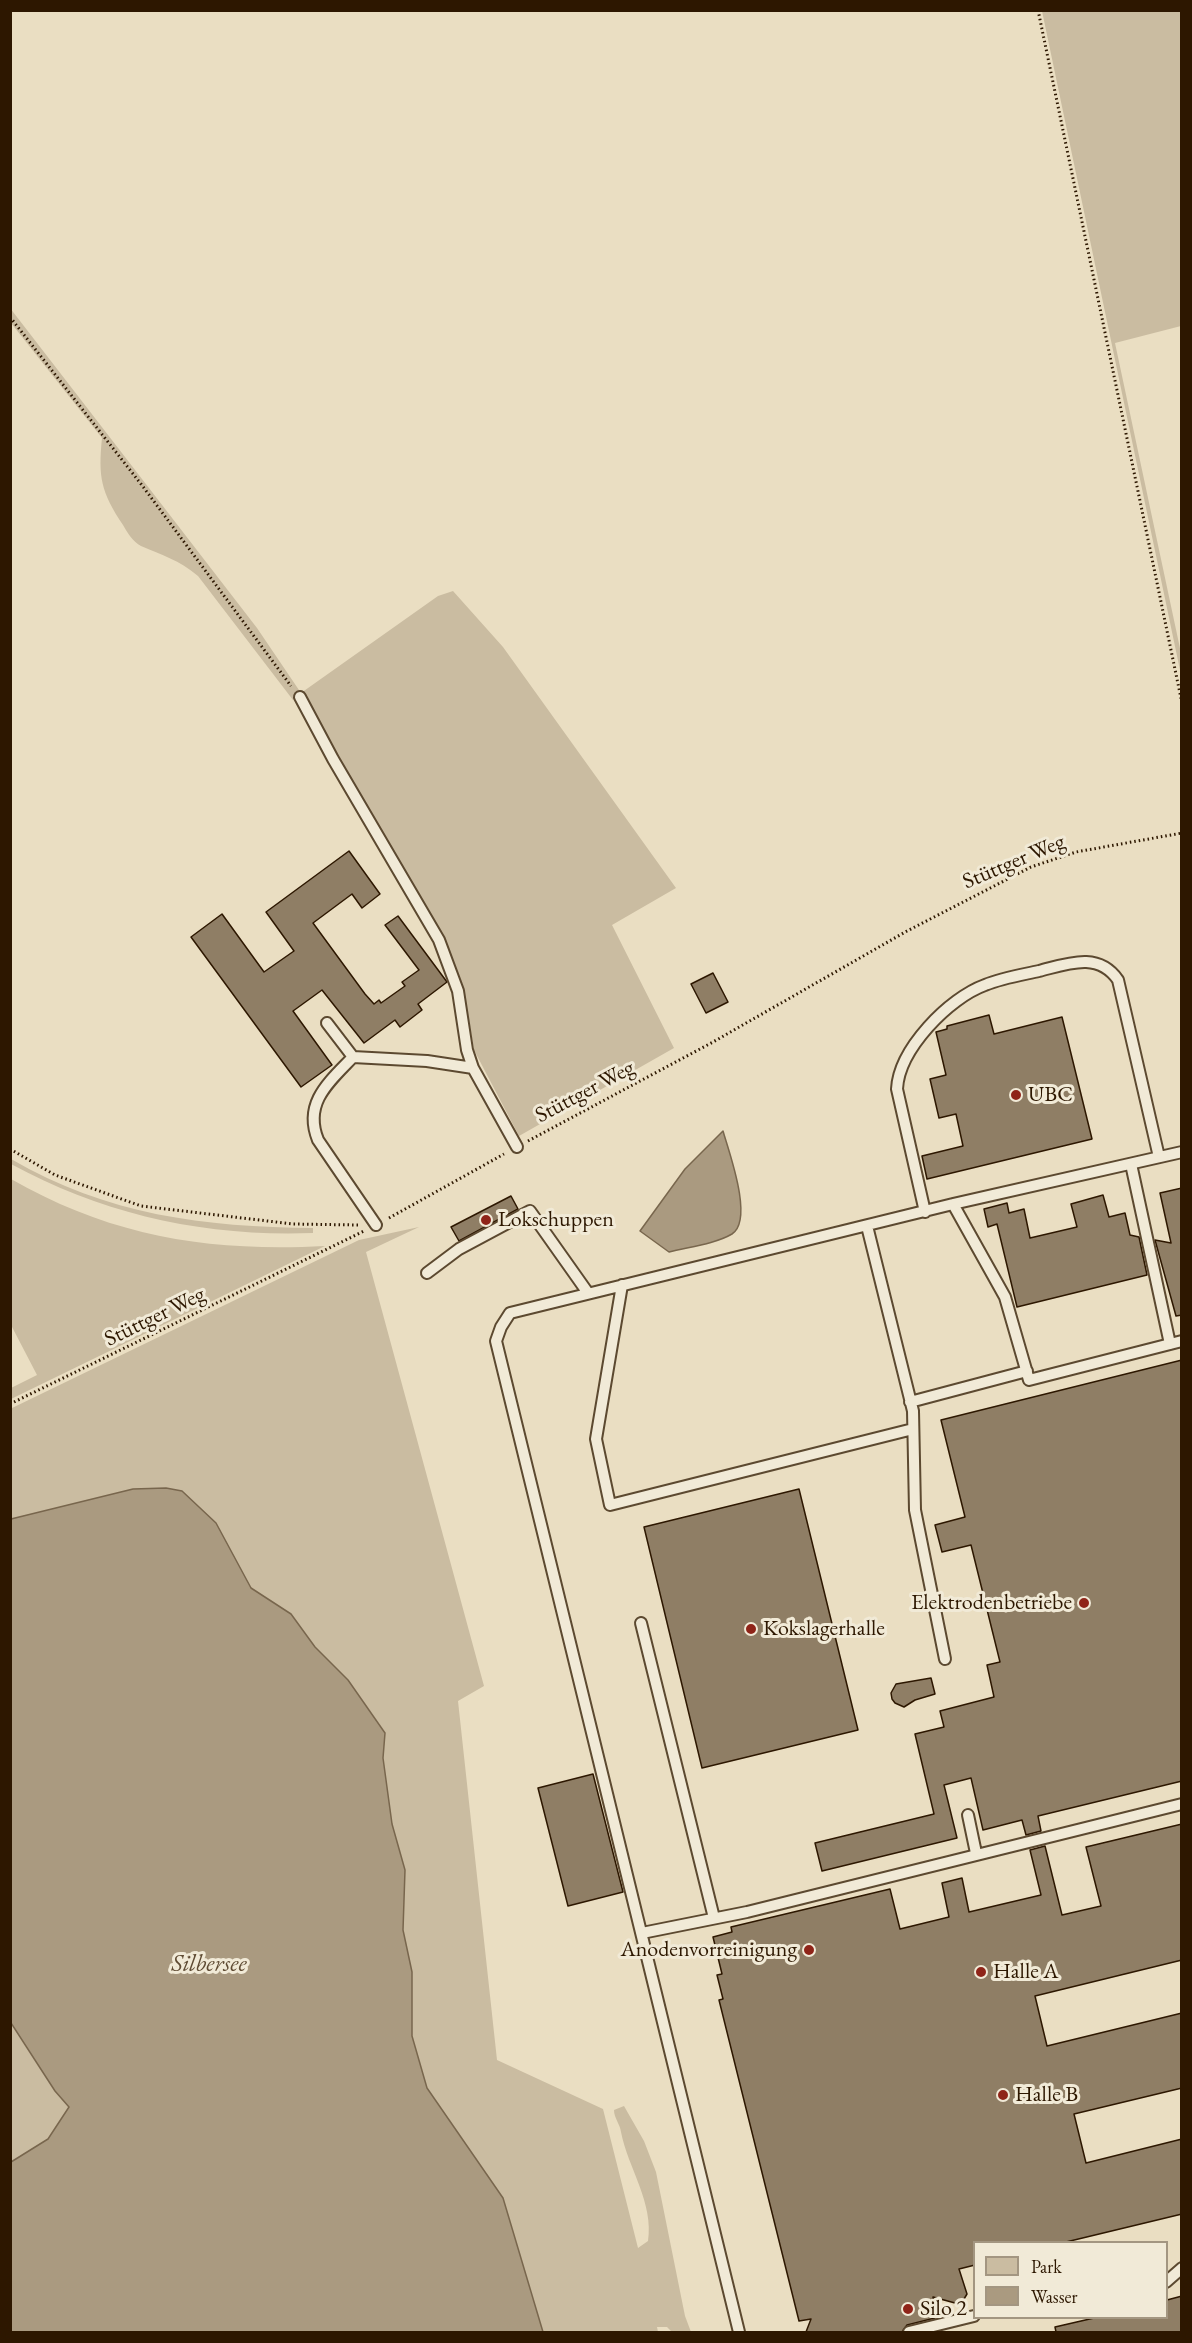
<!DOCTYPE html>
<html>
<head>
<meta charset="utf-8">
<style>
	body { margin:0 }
	#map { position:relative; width:1192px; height:2343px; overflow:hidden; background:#eadec2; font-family:"EB Garamond",serif }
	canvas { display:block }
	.frame { position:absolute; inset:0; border:12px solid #2d1700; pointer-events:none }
	.legend { position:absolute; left:973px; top:2241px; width:195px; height:78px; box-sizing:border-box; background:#f1ead7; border:2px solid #a39681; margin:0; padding:8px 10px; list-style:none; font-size:18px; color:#2d1700 }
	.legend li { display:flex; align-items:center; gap:12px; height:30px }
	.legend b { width:30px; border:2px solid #a39681 }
</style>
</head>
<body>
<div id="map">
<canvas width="1192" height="2343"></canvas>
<div class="frame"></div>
<ul class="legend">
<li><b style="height:16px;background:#cabca1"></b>Park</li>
<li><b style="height:16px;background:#aa9a80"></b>Wasser</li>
</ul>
</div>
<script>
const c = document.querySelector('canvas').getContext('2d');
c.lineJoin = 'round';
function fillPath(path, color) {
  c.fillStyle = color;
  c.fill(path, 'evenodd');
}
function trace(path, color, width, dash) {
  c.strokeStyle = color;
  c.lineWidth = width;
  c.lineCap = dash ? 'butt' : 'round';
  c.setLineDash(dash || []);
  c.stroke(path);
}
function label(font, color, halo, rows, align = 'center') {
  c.font = font + ' "EB Garamond",serif';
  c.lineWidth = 6;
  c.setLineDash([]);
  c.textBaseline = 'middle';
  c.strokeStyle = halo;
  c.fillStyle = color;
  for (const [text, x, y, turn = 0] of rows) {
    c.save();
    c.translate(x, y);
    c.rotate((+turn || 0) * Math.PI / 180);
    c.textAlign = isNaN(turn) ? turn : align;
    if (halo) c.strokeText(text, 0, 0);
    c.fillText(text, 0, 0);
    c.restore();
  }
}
fillPath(new Path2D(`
	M1042 11H1181V326L1115 343 1181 653V675Z
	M10 308 257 628 301 693 438 596 453 591 503 647 676 888 612 925 674 1048 519 1136 474 1050 464 991 444 936 301 694 293 700 198 576C179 560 162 555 141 546 133 542 127 532 123 525 101 492 98 477 102 438L11 323Z
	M11 1159C107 1215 204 1227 313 1228V1233C205 1237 105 1215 11 1164Z
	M11 1179C112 1237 210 1252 325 1246L11 1399V1388L37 1375 11 1325Z
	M419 1227 366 1252 484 1686 458 1701 497 2060 603 2109 638 2248 648 2241C654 2203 628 2168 621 2132 620 2124 614 2118 614 2110L624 2106 644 2141 656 2172 685 2316 691 2332H672L667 2327H657L658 2332H543L503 2198 427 2088 412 2036V1972L403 1930 405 1870 392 1824 383 1758 385 1732 348 1680 315 1647 291 1614 251 1588 239 1568 57 1508 11 1519 10 1409 359 1240Z
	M10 2023 55 2091 69 2107 48 2139 11 2162Z`), '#cabca1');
const water = new Path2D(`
	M723 1131C729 1152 754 1220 732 1234 715 1244 688 1247 669 1252L640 1231 685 1169Z
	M166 1488 182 1491 216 1523 251 1588 291 1614 315 1647 348 1680 385 1733 383 1758 392 1824 405 1870 403 1930 412 1972V2036L427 2088 503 2198 543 2332H11V2162L48 2139 69 2107 55 2091 11 2023V1519L133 1489Z`);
fillPath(water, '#aa9a80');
trace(water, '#78664d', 1.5);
const building = new Path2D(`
	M349 851 380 894 362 908 352 894 313 923 365 994 374 1004 379 1000 381 1003 405 986 402 982 419 970 385 925 398 916 447 982 418 1004 422 1010 400 1027 395 1020 364 1043 322 990 293 1011 332 1065 301 1087 191 937 222 914 264 972 294 951 266 912Z
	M713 973 728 1002 706 1013 691 984Z
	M989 1015 994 1034 1062 1017 1092 1139 927 1179 922 1156 963 1146 956 1114 939 1118 930 1079 946 1075 936 1032 947 1029V1026Z
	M1182 1188V1315L1176 1316 1155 1240 1171 1243 1160 1193Z
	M1103 1195 1109 1217 1125 1213 1130 1235 1139 1237 1147 1275 1017 1307 997 1224 988 1227 984 1209 1007 1203 1009 1213 1024 1209 1030 1238 1077 1227 1071 1204Z
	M511 1196 518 1209 459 1241 451 1227Z
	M1182 1360V1781L1038 1816 1041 1831 1026 1835 1022 1820 983 1830 971 1778 944 1785 957 1838 822 1871 815 1843 934 1814 915 1734 944 1727 940 1711 994 1697 987 1665 1000 1662 971 1545 942 1552 935 1525 965 1517 941 1420Z
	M799 1489 858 1730 702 1768 644 1527Z
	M931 1678 935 1694 915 1700 904 1707 895 1703 892 1699 891 1693 896 1684Z
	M593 1774 623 1892 568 1906 538 1788Z
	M1182 1824V1960L1035 1996 1047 2046 1182 2013V2088L1074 2114 1086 2163 1182 2139V2214L1066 2242H975V2265L959 2269 967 2294 964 2299 955 2303 933 2297 935 2318 907 2325 902 2332H806L811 2319 799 2321 719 2000 723 1999 717 1975 722 1974 713 1937 732 1932 731 1927 890 1889 900 1929 949 1917 942 1883 962 1878 969 1912 1041 1895 1030 1850 1045 1846 1062 1915 1101 1906 1086 1847Z
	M1182 2296V2332H1056L1055 2327 1094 2318H1167V2300Z`);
fillPath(building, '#8f7e65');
trace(building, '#2d1700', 1.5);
const service = new Path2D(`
	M300 697 333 759 439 940 458 991 467 1050 473 1068 517 1147
	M327 1023 353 1057C329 1082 303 1103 318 1140L376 1225
	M353 1057 427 1061 473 1068
	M1131 1164 1170 1344
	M953 1204 1005 1297 1029 1380 1182 1341
	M925 1212 897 1089C899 1049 949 998 985 985 1002 978 1021 975 1039 971 1067 964 1098 951 1118 980L1159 1157
	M867 1226 913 1411 915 1510 945 1659
	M427 1273 459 1249 530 1211 588 1293
	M622 1285 596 1439 610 1505 913 1429
	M910 1402 1027 1371
	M641 1623 714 1918
	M968 1815 976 1853
	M642 1933 747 1912 1182 1804
	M1166 2282 1182 2268
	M739 2332 496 1341 501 1327 510 1313 953 1204 1182 1152
	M909 2332 974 2316`);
trace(service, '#5c4930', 14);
trace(new Path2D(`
	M1038 10 1182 703
	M10 317 141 484 291 686
	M528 1141 713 1042 907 931 1031 867 1076 852 1182 833
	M10 1149 55 1175 141 1206 293 1224 358 1225
	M389 1218 504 1154
	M10 1404 364 1231`), '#2d1700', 3, [1.5, 3]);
trace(service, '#f1ead7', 10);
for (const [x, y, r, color] of [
	[1016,1095,6,"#8f2418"],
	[486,1220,6,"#8f2418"],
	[1084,1603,6,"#8f2418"],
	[751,1629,6,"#8f2418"],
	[809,1950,6,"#8f2418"],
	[981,1972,6,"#8f2418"],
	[1003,2095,6,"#8f2418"],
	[908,2309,6,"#8f2418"]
]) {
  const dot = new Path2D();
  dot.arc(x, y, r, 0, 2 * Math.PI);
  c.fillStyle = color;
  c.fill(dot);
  trace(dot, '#f1ead7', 2);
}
label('22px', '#2d1700', '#f1ead7', [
	["Stüttger Weg",1014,862,-23],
	["Stüttger Weg",585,1092,-28],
	["Stüttger Weg",155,1317,-26]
]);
label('22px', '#2d1700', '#f1ead7', [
	["UBC",1028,1095],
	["Lokschuppen",498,1220],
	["Elektrodenbetriebe",1072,1603,"right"],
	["Kokslagerhalle",763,1629],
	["Anodenvorreinigung",797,1950,"right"],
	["Halle A",993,1972],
	["Halle B",1015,2095],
	["Silo 2",920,2309]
], 'left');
label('italic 24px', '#5f4b33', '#f1ead7', [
	["Silbersee",209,1964]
]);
</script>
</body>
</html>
